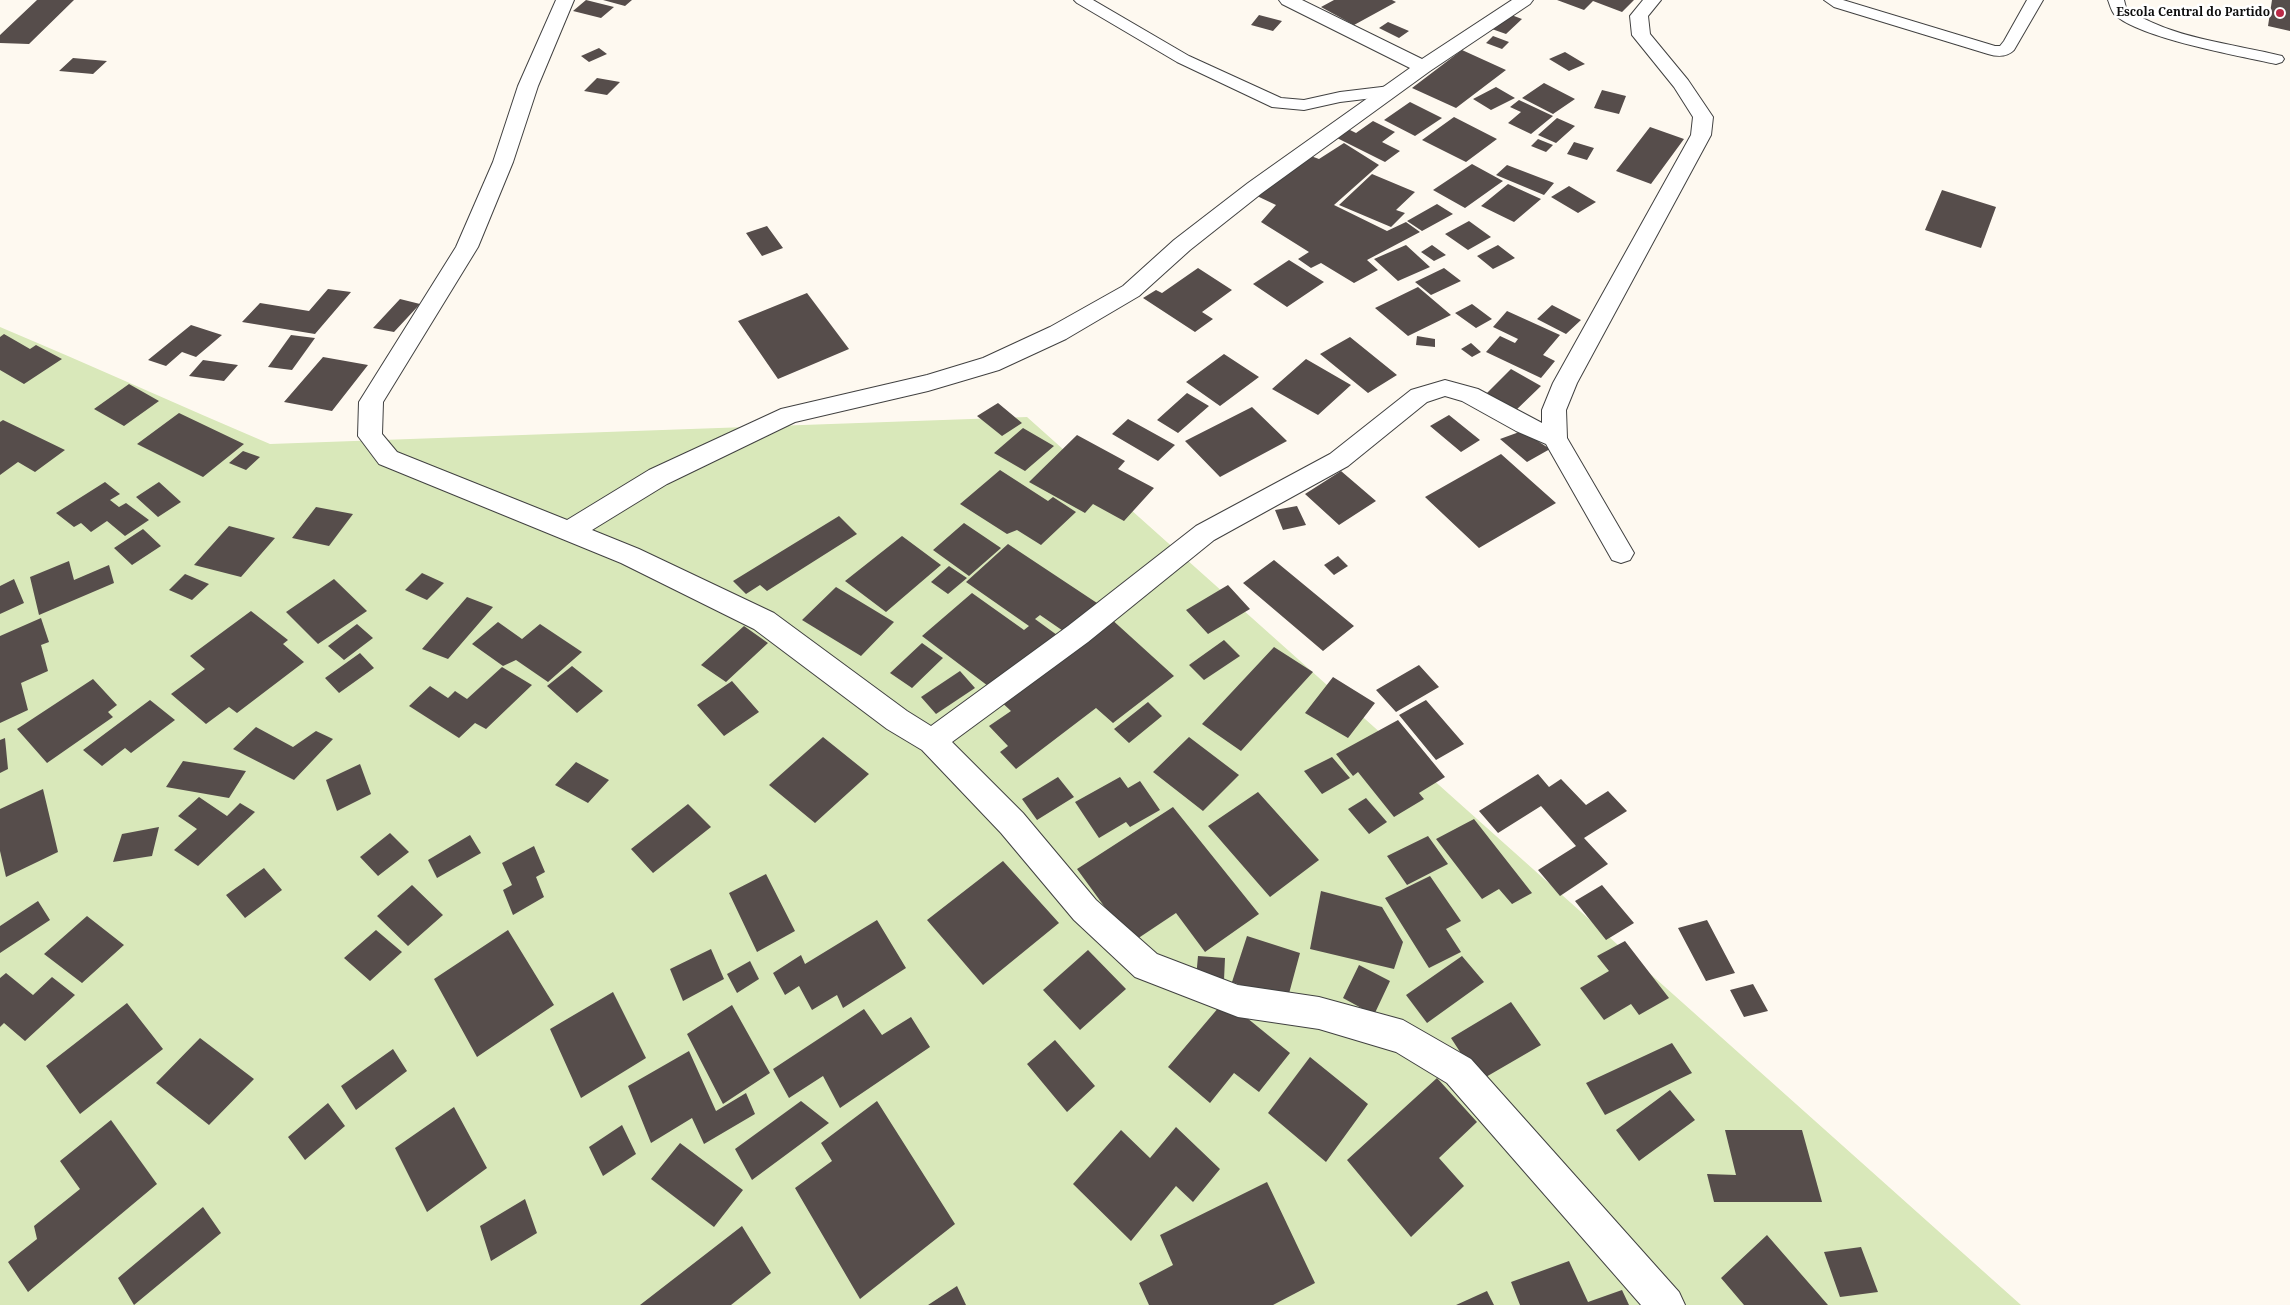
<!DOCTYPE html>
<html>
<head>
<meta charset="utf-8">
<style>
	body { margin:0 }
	canvas { display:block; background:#fef9f0 }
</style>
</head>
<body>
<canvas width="2290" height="1305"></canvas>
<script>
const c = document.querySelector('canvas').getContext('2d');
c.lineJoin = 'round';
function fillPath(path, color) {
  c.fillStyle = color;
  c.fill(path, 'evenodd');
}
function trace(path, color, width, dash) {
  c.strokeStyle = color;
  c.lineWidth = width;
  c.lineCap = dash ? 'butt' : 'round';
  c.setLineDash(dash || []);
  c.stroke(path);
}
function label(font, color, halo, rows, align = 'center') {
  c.font = font + ' "Noto Serif",serif';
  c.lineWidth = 5;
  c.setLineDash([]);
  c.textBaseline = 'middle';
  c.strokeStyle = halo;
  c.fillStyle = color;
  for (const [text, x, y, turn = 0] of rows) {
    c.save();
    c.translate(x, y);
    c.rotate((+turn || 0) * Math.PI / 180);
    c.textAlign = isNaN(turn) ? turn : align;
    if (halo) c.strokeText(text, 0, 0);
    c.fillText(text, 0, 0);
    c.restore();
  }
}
fillPath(new Path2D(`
	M0 327C91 365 180 406 270 444L1027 417 2021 1305H0Z`), '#d9e8ba');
fillPath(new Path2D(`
	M37 0H74L29 44 0 43V35Z
	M586 0 614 7 601 18 573 11Z
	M603 0H632L625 6Z
	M1334 0H1392L1396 2 1354 25 1321 7Z
	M1557 0H1634L1622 12 1593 1 1584 10Z
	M2272 0H2290V31L2268 26Z
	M1506 13 1522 19 1506 34 1489 28Z
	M1259 15 1282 21 1273 31 1251 25Z
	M1388 22 1409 31 1399 38 1379 28Z
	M1493 36 1509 42 1502 49 1486 43Z
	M599 48 607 54 589 62 581 56Z
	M1462 50 1506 70 1456 108 1412 88Z
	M1565 52 1585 64 1569 71 1549 59Z
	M73 58 107 61 93 74 59 71Z
	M597 78 620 82 607 95 584 91Z
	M1544 83 1575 99 1553 114 1522 98Z
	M1496 87 1515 98 1491 110 1473 99Z
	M1602 90 1626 96 1619 114 1594 108Z
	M1519 100 1553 116 1531 134 1508 123 1521 112 1510 107Z
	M1410 102 1442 118 1415 136 1384 120Z
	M1454 117 1497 139 1466 162 1422 140Z
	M1557 118 1575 126 1556 143 1538 135Z
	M1373 121 1395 132 1382 142 1400 151 1385 162 1337 138 1348 129 1356 133Z
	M1650 127 1684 139 1651 184 1616 171Z
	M1538 139 1553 145 1546 152 1531 146Z
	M1574 142 1594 148 1587 160 1567 154Z
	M1344 143 1379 165 1334 205 1387 231 1406 222 1420 232 1367 260 1378 270 1354 283 1321 263 1311 268 1298 259 1309 252 1261 222 1276 205 1257 196 1308 155 1319 159Z
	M1472 164 1503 181 1465 208 1433 190Z
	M1507 165 1554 183 1544 195 1496 175Z
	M1372 174 1415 192 1396 210 1405 213 1391 227 1339 205Z
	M1508 184 1541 199 1514 222 1481 206Z
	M1569 186 1596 202 1578 213 1551 197Z
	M1942 190 1996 207 1981 248 1925 230Z
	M1437 204 1453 214 1422 231 1407 221Z
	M1469 221 1491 237 1468 250 1445 234Z
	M767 226 783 248 762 256 746 233Z
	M1406 245 1430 267 1398 281 1374 259Z
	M1432 245 1446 255 1434 261 1421 252Z
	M1498 245 1515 258 1493 269 1477 256Z
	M1289 260 1324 282 1287 307 1253 284Z
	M1198 268 1232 290 1202 312 1213 319 1195 332 1143 298 1156 290 1162 293Z
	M1444 268 1461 281 1431 295 1415 282Z
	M1418 287 1451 315 1408 336 1375 308Z
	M328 289 351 292 315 334 242 322 260 303 309 311Z
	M807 293 849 349 778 379 738 321Z
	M400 299 420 304 394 332 373 328Z
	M1472 304 1492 319 1476 328 1455 313Z
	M1552 305 1581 320 1566 334 1537 319Z
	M1507 311 1560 335 1543 355 1555 361 1541 378 1486 352 1500 336 1515 343 1518 339 1493 327Z
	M191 325 222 335 196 357 182 352 166 366 148 360Z
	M4 334 30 349 36 345 62 359 24 384 0 370V337Z
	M291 335 315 338 292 370 268 367Z
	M1417 336 1435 339V347L1416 345Z
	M1350 337 1397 375 1368 393 1320 354Z
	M1471 343 1481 352 1472 357 1461 349Z
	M1224 354 1259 377 1220 406 1186 382Z
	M323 357 368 365 332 411 284 402Z
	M1306 359 1351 385 1318 415 1272 389Z
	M203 360 238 365 224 381 189 376Z
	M1511 369 1541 386 1513 413 1483 397Z
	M129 384 159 401 124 426 94 409Z
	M1187 393 1209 406 1178 433 1157 420Z
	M998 403 1022 423 1002 436 977 416Z
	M1252 407 1287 441 1220 477 1185 441Z
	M179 413 244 444 203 477 137 444Z
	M1449 415 1480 440 1461 452 1430 426Z
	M1128 419 1175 445 1158 461 1112 434Z
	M3 420 65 450 35 472 18 462 0 475V422Z
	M1023 428 1054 446 1025 471 994 453Z
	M1522 431 1550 449 1527 462 1500 439Z
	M1077 435 1125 461 1118 469 1154 488 1124 521 1093 504 1085 513 1029 482Z
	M243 451 260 457 246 470 229 463Z
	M1501 454 1556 503 1479 548 1425 497Z
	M1000 470 1048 501 1053 497 1076 512 1041 545 1017 530 1007 534 960 504Z
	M1341 471 1376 501 1339 525 1305 494Z
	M105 482 120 494 110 500 119 507 126 503 149 520 125 536 107 521 91 532 81 523 74 527 56 513Z
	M159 482 181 502 158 517 136 497Z
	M1297 506 1306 525 1283 530 1275 510Z
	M316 507 353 514 329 546 292 538Z
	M839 516 857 534 767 591 760 585 746 594 733 581Z
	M964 523 1001 548 969 576 933 550Z
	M229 526 275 538 241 577 194 565Z
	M143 529 161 546 132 565 114 548Z
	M902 536 941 565 886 612 845 581Z
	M1008 544 1100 605 1069 635 1040 615 1035 619 1057 635 996 692 922 636 972 593 1024 630 1029 626 966 582Z
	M1338 556 1348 566 1334 575 1324 565Z
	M1274 560 1354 626 1323 651 1243 583Z
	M69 561 74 580 109 565 114 583 39 615 30 577Z
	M949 566 967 578 948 594 931 582Z
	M422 573 444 583 427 600 405 590Z
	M185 574 209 584 192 600 169 590Z
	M14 579 24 603 0 614V586Z
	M334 579 367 611 318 644 286 612Z
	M1228 585 1250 609 1208 634 1186 610Z
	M836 587 894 622 861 656 802 620Z
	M467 597 493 607 448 659 422 649Z
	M251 611 288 640 283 644 304 662 237 713 229 707 206 724 171 694 205 669 190 656Z
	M1109 617 1174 676 1113 723 1096 708 1016 769 1000 752 1008 746 989 726 1011 711 997 698Z
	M41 618 49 642 41 645 48 671 21 683 28 710 0 723V636Z
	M498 622 522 639 540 624 582 652 548 682 516 660 503 666 472 644Z
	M357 624 373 638 344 660 328 646Z
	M744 626 768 643 726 682 701 665Z
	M1224 640 1240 656 1204 680 1189 665Z
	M922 643 943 658 912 688 890 673Z
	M1274 647 1313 672 1241 751 1202 724Z
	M360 653 374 668 339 693 325 678Z
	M1419 665 1439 687 1396 712 1376 690Z
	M572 666 603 691 577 713 547 686Z
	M502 667 532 685 486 729 475 723 459 738 409 706 430 686 448 698 455 691 467 699Z
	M960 671 975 688 936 714 921 697Z
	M1333 677 1375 703 1348 738 1305 713Z
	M93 679 117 705 108 712 113 717 47 763 17 729Z
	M732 681 759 712 724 736 697 705Z
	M150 700 175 720 131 753 125 748 102 766 83 750Z
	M1426 700 1464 744 1436 760 1399 715Z
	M1148 702 1162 716 1129 743 1114 729Z
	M1398 720 1445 777 1419 793 1424 799 1394 817 1358 772 1353 776 1336 754Z
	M256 727 293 747 316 731 333 739 294 780 233 749Z
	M823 737 869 774 815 823 769 785Z
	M1189 737 1239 775 1203 811 1153 772Z
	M5 738 8 769 0 773V740Z
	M1332 757 1350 778 1322 794 1304 771Z
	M183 761 246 771 229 798 166 787Z
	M576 762 609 780 588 803 555 785Z
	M360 764 371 794 337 811 326 780Z
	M1538 774 1549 787 1561 779 1586 805 1608 791 1627 811 1584 838 1608 864 1560 896 1538 870 1576 846 1541 806 1498 833 1479 811Z
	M1058 777 1074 797 1037 820 1022 799Z
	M1120 777 1128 788 1140 781 1160 810 1130 827 1126 822 1099 838 1075 802Z
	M43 789 58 852 6 877 0 851V809Z
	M1258 792 1319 860 1270 897 1208 826Z
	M199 797 227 816 240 803 255 812 198 866 174 850 197 829 178 816Z
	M1366 798 1387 822 1369 834 1348 809Z
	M688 804 711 827 653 873 631 849Z
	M1173 807 1259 914 1205 952 1176 913 1131 943 1077 869Z
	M1474 819 1532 893 1512 904 1499 889 1482 899 1436 839Z
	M159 827 152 856 113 862 122 834Z
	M390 833 409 852 378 876 360 857Z
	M470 835 481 853 437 878 428 860Z
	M1428 836 1448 864 1407 885 1387 856Z
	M534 846 545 872 536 877 544 897 513 915 503 890 512 885 502 863Z
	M1003 861 1059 923 983 985 927 920Z
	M264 868 282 890 245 918 226 895Z
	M766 874 795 931 757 952 729 893Z
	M1430 876 1461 921 1446 929 1461 952 1429 968 1385 898Z
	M412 885 443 915 408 946 377 916Z
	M1602 885 1634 923 1606 940 1575 901Z
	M1321 891 1382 907 1403 942 1394 969 1310 949Z
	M38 901 50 920 0 953V926Z
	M87 916 124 945 82 983 44 954Z
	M877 920 906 968 843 1008 837 995 812 1010 799 986 785 995 773 973 801 955 805 964Z
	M1707 920 1735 973 1706 981 1678 928Z
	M376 930 402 952 370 981 344 958Z
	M508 930 554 1005 477 1057 434 979Z
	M1247 936 1300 953 1287 1001 1232 982Z
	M1625 941 1669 998 1639 1015 1631 1004 1604 1020 1580 988 1609 971 1597 956Z
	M711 949 724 979 683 1001 670 969Z
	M1088 950 1126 989 1080 1030 1043 990Z
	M1198 956 1225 958 1224 980 1196 978Z
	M1462 956 1484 982 1427 1023 1406 995Z
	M750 961 759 979 737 993 727 974Z
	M1359 965 1390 981 1374 1015 1343 998Z
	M6 973 33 995 52 977 75 995 25 1041 4 1023 0 1027V978Z
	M1753 984 1768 1011 1744 1017 1730 990Z
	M613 992 646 1058 581 1098 550 1029Z
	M1225 1000 1290 1053 1259 1092 1234 1073 1210 1103 1168 1067Z
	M1511 1002 1541 1045 1479 1081 1451 1038Z
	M127 1003 163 1049 80 1114 46 1066Z
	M732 1005 770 1073 723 1104 687 1034Z
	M864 1009 882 1035 911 1017 930 1047 840 1108 823 1076 789 1098 773 1069Z
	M200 1038 254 1079 209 1125 156 1083Z
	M1055 1040 1095 1086 1067 1112 1027 1064Z
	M1672 1043 1692 1073 1605 1115 1586 1083Z
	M393 1049 407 1071 356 1110 341 1086Z
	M689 1051 716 1111 746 1093 755 1114 704 1144 692 1118 651 1143 628 1086Z
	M1310 1057 1368 1104 1326 1162 1268 1113Z
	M1437 1078 1477 1122 1439 1158 1464 1186 1411 1237 1347 1160Z
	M1670 1090 1695 1120 1639 1161 1616 1130Z
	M801 1101 829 1123 752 1180 735 1149Z
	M877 1101 955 1224 860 1299 795 1188 832 1161 821 1143Z
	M328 1103 345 1126 305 1160 288 1137Z
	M454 1107 487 1168 427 1212 395 1148Z
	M111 1120 157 1184 28 1292 8 1262 37 1239 34 1226 80 1189 60 1161Z
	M622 1125 636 1154 603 1176 589 1147Z
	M1176 1127 1220 1169 1193 1202 1176 1186 1131 1241 1073 1184 1121 1130 1150 1158Z
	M1725 1130H1802L1822 1202H1714L1707 1174 1736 1175Z
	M680 1143 743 1190 714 1227 651 1179Z
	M1267 1182 1315 1283 1273 1305H1149L1139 1283 1173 1265 1160 1235Z
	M525 1199 537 1233 491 1261 480 1226Z
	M203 1207 221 1233 134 1305 118 1278Z
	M742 1226 771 1273 731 1305H640Z
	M1767 1235 1828 1305H1744L1721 1278Z
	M1861 1247 1878 1292 1840 1297 1824 1252Z
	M1569 1261 1588 1302 1622 1290 1629 1305H1520L1511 1282Z
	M957 1286 966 1305H928Z
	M1487 1291 1494 1305H1456Z`), '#564d4b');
const service = new Path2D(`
	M1074 0H1093L1189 56 1281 98 1304 100 1340 92 1390 86 1396 87 1398 91 1396 95 1390 96 1340 102 1304 110 1272 107 1177 62 1077 3Z
	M1824 0H1843L1995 46H2000L2004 41 2027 0H2043L2014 50C2007 57 1998 57 1988 54L1834 7Z
	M2108 0H2124L2126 8C2171 39 2231 43 2282 56L2284 59 2282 62 2276 64C2240 56 2138 38 2114 14 2111 10 2110 5 2108 0Z`);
const minor = new Path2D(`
	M556 0H574L538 86 513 162 478 247 383 402 382 434 397 452 567 520 649 470 781 409 927 375 983 358 1050 327 1123 286 1174 240 1248 183 1410 68 1282 4 1279 0H1302L1422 59 1512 0H1533L1530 4 1430 71 1262 193 1190 250 1139 296 1066 339 999 370 928 391 795 422 667 484 592 530 639 549 774 613 907 711 931 726 1068 626 1196 526 1330 454 1411 390 1445 380 1478 389 1542 423V410L1553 383 1691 135 1693 117 1674 87 1632 35 1630 16 1643 0H1661L1648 16 1650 34 1688 80 1713 117 1711 135 1577 383 1566 410 1567 438 1634 553 1630 560 1621 563 1612 560 1546 444 1516 431 1462 401 1445 396 1427 402 1348 466 1214 540 1088 642 952 742 1023 813 1096 900 1157 954 1238 985 1319 997 1403 1020 1471 1059 1679 1292 1685 1305H1641L1447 1083 1396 1052 1319 1029 1238 1017 1135 977 1074 920 1001 833 922 750 887 729 754 629 621 563 379 464 358 436 359 402 456 247 493 162 518 86Z`);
trace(service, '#414141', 2);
trace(minor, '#414141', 2);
fillPath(service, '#fff');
fillPath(minor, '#fff');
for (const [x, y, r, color] of [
	[2280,13,5,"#ba2a47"]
]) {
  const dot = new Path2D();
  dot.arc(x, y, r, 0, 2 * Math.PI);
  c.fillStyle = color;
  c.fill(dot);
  trace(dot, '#fff', 2);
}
label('bold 12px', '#0e0e0e', '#fff', [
	["Escola Central do Partido",2270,13]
], 'right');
</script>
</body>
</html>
